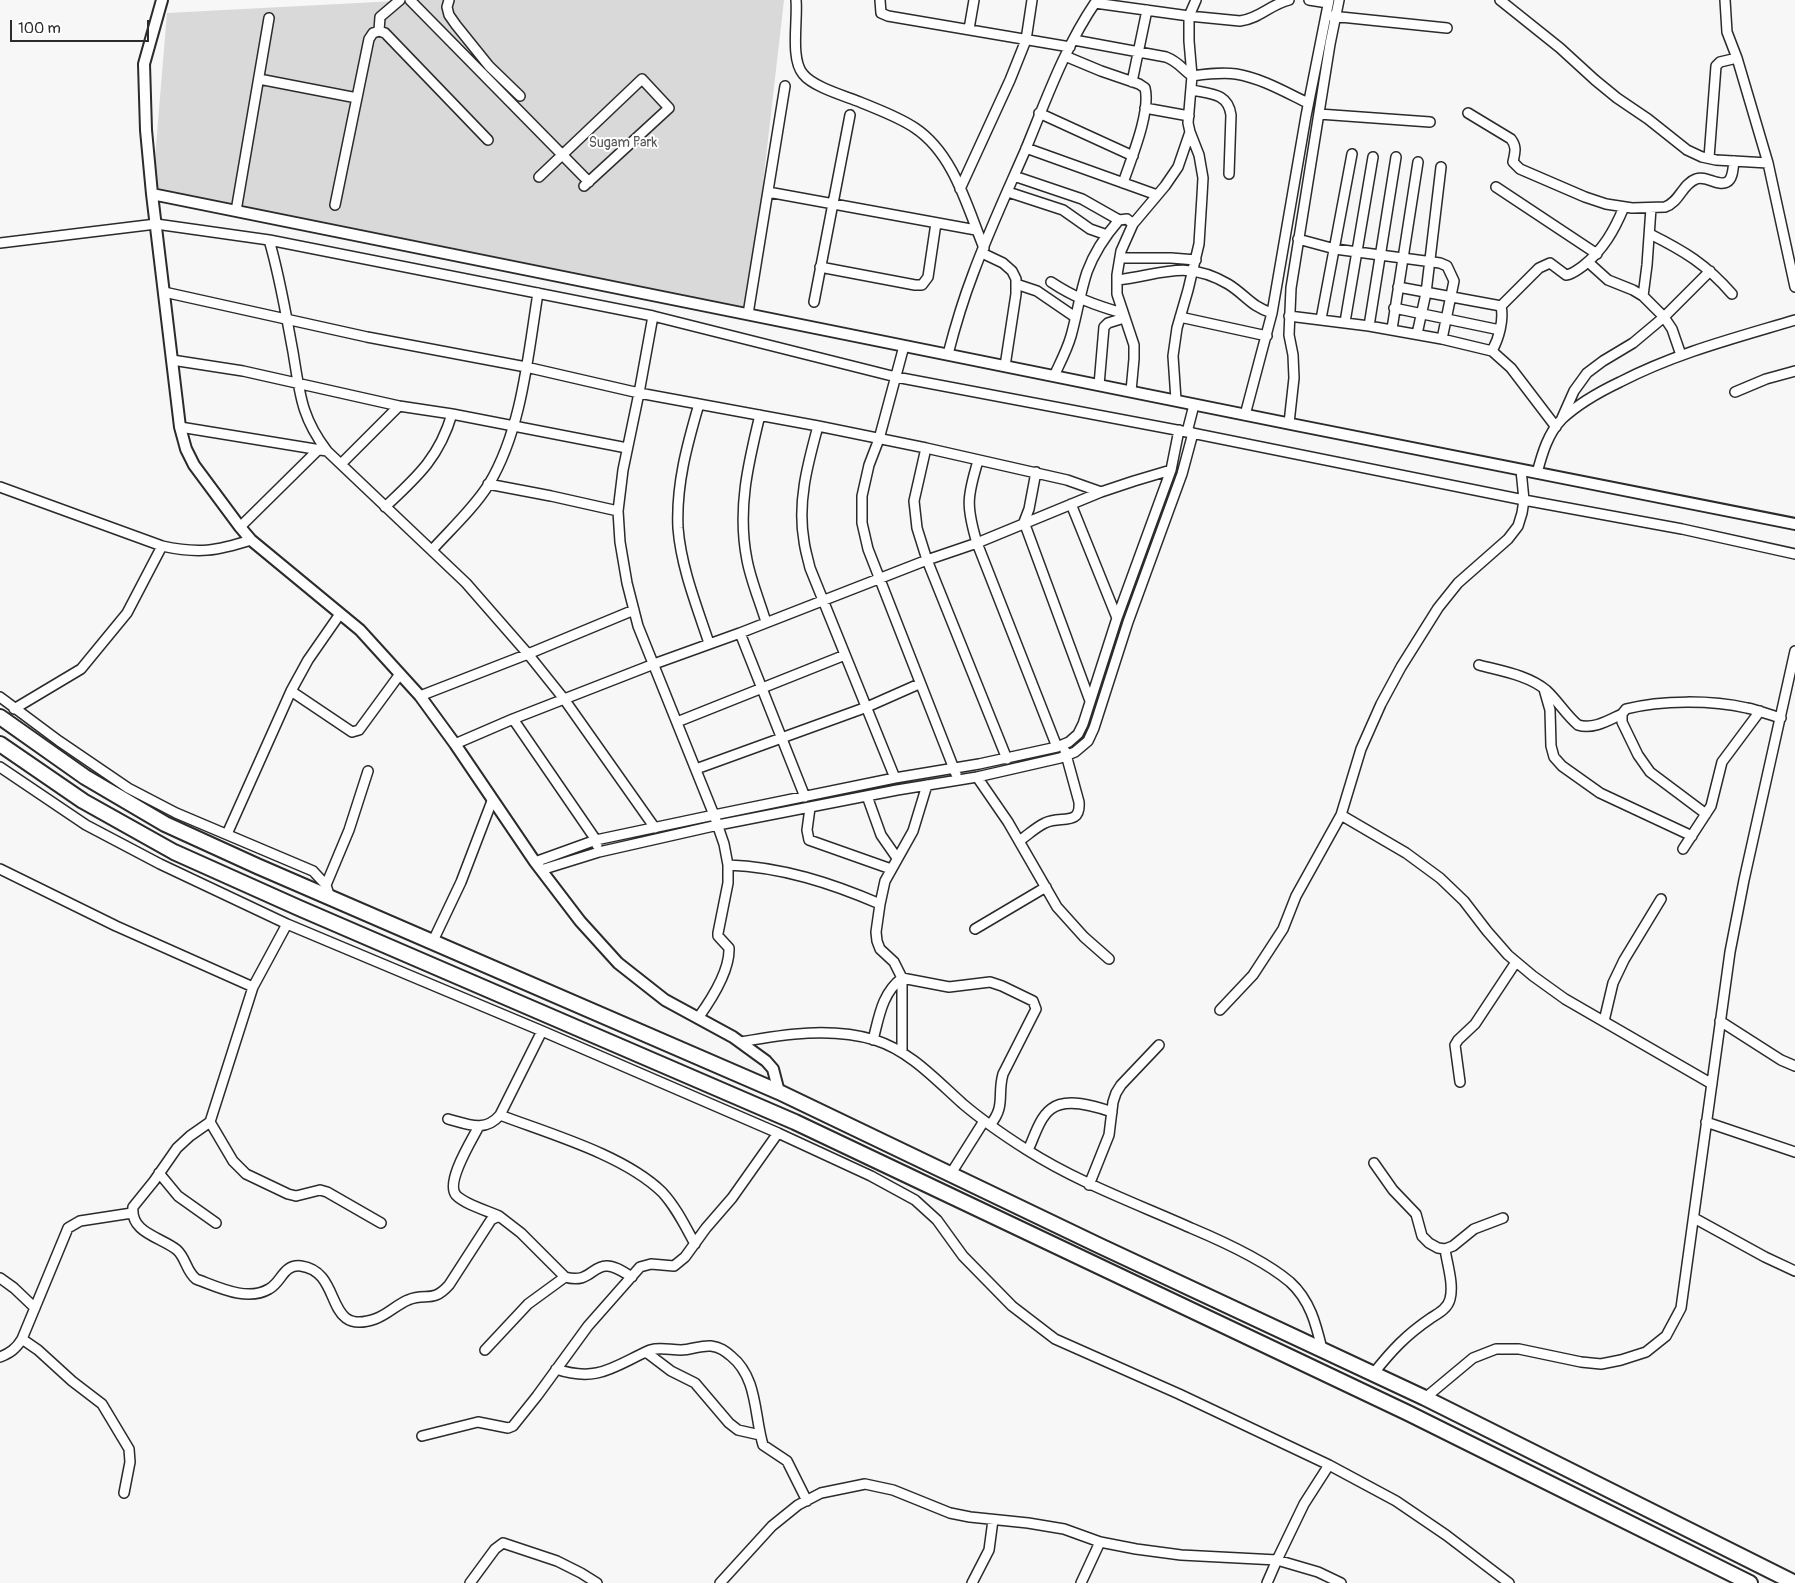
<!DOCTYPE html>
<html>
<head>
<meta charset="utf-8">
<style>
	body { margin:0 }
	#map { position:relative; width:1795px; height:1583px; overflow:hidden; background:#f7f7f7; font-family:Pangolin,sans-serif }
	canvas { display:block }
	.scale { position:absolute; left:10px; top:20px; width:139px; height:22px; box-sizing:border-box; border:2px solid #2b2b2b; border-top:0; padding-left:6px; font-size:15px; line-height:18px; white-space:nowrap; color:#2b2b2b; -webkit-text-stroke:4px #fff; paint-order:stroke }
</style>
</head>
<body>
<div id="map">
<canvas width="1795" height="1583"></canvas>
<div class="scale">100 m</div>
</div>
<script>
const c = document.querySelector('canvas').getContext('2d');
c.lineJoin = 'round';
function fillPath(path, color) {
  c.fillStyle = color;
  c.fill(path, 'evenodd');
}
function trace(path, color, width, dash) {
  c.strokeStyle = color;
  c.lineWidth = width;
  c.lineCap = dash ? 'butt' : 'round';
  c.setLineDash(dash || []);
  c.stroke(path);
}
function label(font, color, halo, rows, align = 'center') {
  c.font = font + ' Pangolin,sans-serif';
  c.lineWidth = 4;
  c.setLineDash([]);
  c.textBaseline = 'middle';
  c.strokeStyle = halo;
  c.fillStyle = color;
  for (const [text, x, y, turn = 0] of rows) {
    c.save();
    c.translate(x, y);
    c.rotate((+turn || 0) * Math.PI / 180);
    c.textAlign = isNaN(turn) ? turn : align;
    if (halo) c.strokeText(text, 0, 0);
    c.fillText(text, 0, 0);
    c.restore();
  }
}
fillPath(new Path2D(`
	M415 0H784L748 314 152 194 167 13Z`), '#d9d9d9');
const minor = new Path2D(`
	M410 0 589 182
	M449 0 447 7 449 15 456 25 489 66 520 96
	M796 0C798 20 790 59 803 74 813 87 845 96 860 102 879 110 899 117 915 128 954 154 967 207 984 248
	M880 0 881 13 888 16 1070 47
	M1309 0 1328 3
	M1500 0 1560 48 1595 80 1617 98 1648 119 1687 150 1702 157 1716 160 1768 163
	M1725 0 1727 32 1737 58 1768 163 1795 287
	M1095 3 1189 16 1240 21C1259 19 1271 4 1289 0
	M1331 16 1447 28
	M969 29 974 0
	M379 31 380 17 400 0
	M1074 40 1166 57C1179 62 1182 69 1192 76 1207 74 1221 72 1236 74 1261 78 1285 92 1308 103
	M1065 56 1101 71 1139 84 1145 88C1151 112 1131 159 1123 183
	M259 79 357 98
	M1132 82 1147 10
	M1192 90C1211 94 1228 93 1231 115L1229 174
	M1145 108 1189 116
	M1039 113 1133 156
	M1468 113 1511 139C1517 147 1515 152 1513 162L1520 169 1585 197 1606 204 1632 208 1665 207C1680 202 1682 184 1696 179 1706 175 1718 187 1727 182 1733 179 1733 168 1734 161
	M1319 114 1430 122
	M1026 148 1157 195
	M1709 158 1716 66 1720 62 1737 58
	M1014 176 1082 199 1119 220
	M539 177 642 79 669 108 584 186
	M1496 187 1597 254
	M960 189 1010 80 1026 40 1032 0
	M768 192 976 230
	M1008 192 1063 210 1090 229 1107 235
	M335 205 369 39 373 33 379 31 385 33 488 140
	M236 211 269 18
	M1650 234C1684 251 1706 264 1732 294
	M1298 239 1335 249 1440 263 1447 266 1454 281 1442 339
	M269 240C280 277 286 315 293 352 300 394 301 417 327 451L466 583 528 654 564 699 655 828
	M0 243 156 224 269 240 653 316 896 377 1187 432 1524 500 1682 529 1795 554
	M982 253 1003 263 1012 271 1016 279V294L1005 366
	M1120 258H1171L1196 260
	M1588 262 1608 280 1633 290 1643 296 1664 317 1672 329 1681 355
	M820 267 915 285H922L928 277 936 223
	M1117 280C1161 275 1186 259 1228 284 1246 295 1250 306 1272 313
	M1051 282C1075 298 1095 305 1122 313
	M1016 284 1037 291 1075 317
	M1398 287 1501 306C1504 320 1499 338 1492 351
	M164 292 367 337 526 367 639 393 818 426 926 448 1067 480 1101 492
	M1643 296 1647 265 1651 208
	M814 302 850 115
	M1501 306 1539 268 1550 263 1566 275C1573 274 1577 270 1583 266 1603 250 1614 231 1624 207
	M1394 308 1500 330
	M748 314 785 86
	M653 316 639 393 623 470 618 511 620 542 627 583 638 626 714 815 724 844 728 865V883L718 933V936L729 948C730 971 711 1000 698 1018
	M1289 316 1369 326 1442 339 1492 351 1511 368 1556 427
	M1180 317 1267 336
	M1321 319 1352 154
	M1345 322 1373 157
	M1369 326 1396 157
	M1392 329 1418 162
	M1417 334 1426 293 1441 167
	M904 346 879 439 869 465 862 496V523L868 549 956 774
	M948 354C955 327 963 300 973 274 988 233 1007 192 1025 151 1046 100 1065 46 1097 0
	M172 360 243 371 399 406 452 414 627 448
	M1054 376C1060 363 1067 350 1071 336 1077 315 1080 293 1087 272 1094 253 1106 235 1119 220L1127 219 1133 224
	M1099 385 1104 327 1108 323 1124 318
	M1131 391 1134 359V345L1117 294V275L1121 251 1133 224 1165 186 1178 167 1190 132
	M1735 392 1766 379 1795 371
	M1176 400 1173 356 1177 328 1188 290 1199 244 1202 196 1203 178 1199 155 1190 132 1188 123 1192 76 1189 41V16L1196 0
	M699 404C687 445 676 485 678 528 681 567 697 607 709 643
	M760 415C748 464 737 510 747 560 751 581 760 602 766 622
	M1245 415 1272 313 1306 116 1329 0
	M1562 418 1574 391 1587 373 1603 361 1633 343 1664 317 1710 271
	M1289 423 1294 378 1293 355 1289 335 1291 288 1330 44 1339 0
	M818 426C808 463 797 502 804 541 805 550 808 559 810 568L895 778
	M180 427 327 451
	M1187 432 1194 405
	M926 448 914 501 917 528 927 560 1007 759
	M978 461C967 497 966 506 977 543L1057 747
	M341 464 399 406
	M1036 472 1029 509 1024 522 1090 701
	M1537 473C1542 454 1548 433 1562 419 1579 403 1599 392 1620 382 1676 353 1735 338 1795 320
	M488 484 551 496 618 511
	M0 487 162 546C199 554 216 551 251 540
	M1071 504 1117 618
	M385 507C417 477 439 458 452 414
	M240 527 318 450
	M432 550C451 529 474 508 489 484 522 429 528 355 538 293
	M740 633 805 797
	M1479 665C1501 671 1528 675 1546 690 1558 701 1566 715 1578 725 1593 730 1609 720 1622 714
	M1544 689 1550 710 1551 746 1554 757 1562 766 1600 793 1692 836
	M291 691 352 732 359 730 400 674
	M420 696 528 654 634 610
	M0 697 59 741 128 788 176 813 313 871 326 885 330 898
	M14 709 81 669 127 613 162 546
	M513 719 596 840 597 845
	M677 722 845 655
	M455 744 513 719 654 664 740 633 927 560 977 543 1101 492 1134 481 1171 470
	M0 767 86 825 160 864 287 924 542 1031 778 1133 871 1176 915 1200 937 1220 963 1256 1012 1306 1055 1339 1179 1394 1329 1465 1396 1501 1446 1535 1509 1583
	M696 769 867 707 919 684
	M977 777 1008 822 1057 907 1084 937 1109 959
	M867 796 881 835 897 858
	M810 808 807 830 809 840 891 869
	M1706 814 1650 772 1638 755 1622 722V714L1626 709C1662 700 1711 700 1747 708 1758 710 1770 715 1781 718
	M1341 815 1406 853 1440 878 1464 901 1487 931 1508 955 1533 976 1565 999 1712 1084
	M227 834 291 691 308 660 340 614
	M1019 841C1028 835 1036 827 1045 823 1060 815 1081 827 1079 802L1065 751
	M1683 849 1711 806 1722 762 1760 711
	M535 862 596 840 714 815 895 778 979 764 1057 747 1069 742 1078 734 1083 724 1117 618 1171 470 1179 430
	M728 865C782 867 831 883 880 904
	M0 869 116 926 253 987
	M541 870 599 852 718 825 897 790 977 777 1060 758 1075 752 1088 741 1094 728 1128 622 1182 474 1193 433
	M326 885 349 830 368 771
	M287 924 253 987 210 1122 190 1136 177 1148 154 1181 133 1207C130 1233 161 1237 177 1250 186 1258 186 1271 196 1279 218 1287 247 1302 269 1289 282 1282 283 1264 301 1266 344 1272 323 1337 375 1319 387 1315 396 1305 408 1300 426 1292 432 1304 449 1285L491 1220 499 1216 521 1233 565 1277C589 1284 592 1266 606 1266 614 1265 625 1273 632 1277
	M975 929 1046 887
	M432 943 461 882 492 801
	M1220 1010 1253 975 1283 929 1296 896 1341 815 1361 749 1381 704 1401 667 1438 608 1458 583 1508 539 1518 526 1522 513 1524 500 1521 470
	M1604 1021 1613 983 1624 960 1661 899
	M1720 1021 1781 1060 1795 1066
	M873 1040C879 1017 882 993 902 978L949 987 990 982 1002 986 1033 1001 1036 1009 1003 1074C997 1095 1006 1106 990 1125
	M741 1042C785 1034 831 1027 875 1040 910 1051 936 1080 963 1104 983 1121 1005 1136 1027 1150 1079 1183 1135 1203 1191 1228 1222 1241 1264 1260 1290 1282 1310 1300 1316 1324 1322 1349
	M902 1052V978L894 962 880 949 877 941 876 932 880 904 885 881 913 831 927 785
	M1460 1082 1455 1045 1458 1040 1475 1024 1516 962
	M500 1115C550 1134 624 1155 662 1192 676 1207 685 1226 695 1244
	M448 1119C467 1124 485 1133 500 1115L542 1031
	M210 1122 233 1161 246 1174 288 1194 296 1196 320 1190 327 1192 381 1223
	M1706 1122 1795 1152
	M479 1126C472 1140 445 1182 456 1195 464 1204 488 1211 499 1216
	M1028 1150C1034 1138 1039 1118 1051 1109 1066 1097 1095 1106 1112 1112
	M1374 1163 1393 1190 1416 1214 1422 1236 1429 1243 1438 1248 1445 1249 1453 1246 1474 1229 1503 1218
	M159 1173 178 1196 216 1223
	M950 1175 984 1121
	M1089 1185 1109 1135 1113 1102 1116 1093 1121 1085 1159 1045
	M1694 1218 1765 1257 1795 1271
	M0 1278 14 1288 35 1308
	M22 1339 38 1350 72 1381 102 1404 129 1449 130 1462 124 1493
	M485 1350 528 1304 565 1277
	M646 1352 671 1371 695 1383 729 1423 738 1430 760 1435
	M0 1357C10 1353 16 1349 22 1339L68 1228 80 1221 132 1213
	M556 1369C598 1383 614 1366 650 1350 661 1347 670 1350 681 1350 691 1350 701 1345 711 1346 720 1347 725 1351 731 1356 758 1378 754 1415 763 1445L787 1461 807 1501
	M1373 1374C1392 1350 1406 1335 1431 1318 1439 1313 1448 1308 1450 1299 1454 1284 1447 1264 1445 1249
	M1425 1398 1473 1358 1496 1349H1519L1581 1362 1601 1364 1621 1360 1646 1352 1666 1336 1681 1308 1730 952 1744 880 1795 651
	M422 1436 478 1422 508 1428 513 1426 537 1396 588 1326 640 1267 651 1264 674 1266 685 1257 706 1228 732 1198 778 1133
	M470 1583 495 1549 503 1543 557 1561 581 1573 597 1583
	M720 1583 772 1526 798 1505 821 1493 865 1484 893 1490 950 1513 970 1517 1028 1523 1064 1529 1100 1542 1136 1549 1181 1555 1277 1560 1304 1504 1329 1465
	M972 1583 989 1550 993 1520
	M1081 1583 1100 1542
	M1267 1583 1277 1560 1318 1572 1341 1583`);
const tertiary = new Path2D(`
	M162 0 144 64 146 130 152 194 180 427 186 449 194 465 240 527 251 540 360 630 420 696 455 744 535 862 580 921 618 963 665 1000 733 1037 766 1061 773 1069 779 1092
	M152 194 1296 425 1795 524`);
const trunk = new Path2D(`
	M0 717 85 777 165 824 257 866 779 1092 1098 1245 1425 1398 1795 1583
	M0 744 83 801 174 852 299 908 795 1122 1408 1413 1750 1583`);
trace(minor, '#2b2b2b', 12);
trace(tertiary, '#2b2b2b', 14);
trace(trunk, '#2b2b2b', 18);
trace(minor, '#fff', 9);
trace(tertiary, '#fff', 10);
trace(trunk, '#fff', 14);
label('14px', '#565656', '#fff', [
	["Sugam Park",623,143]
]);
</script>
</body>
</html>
